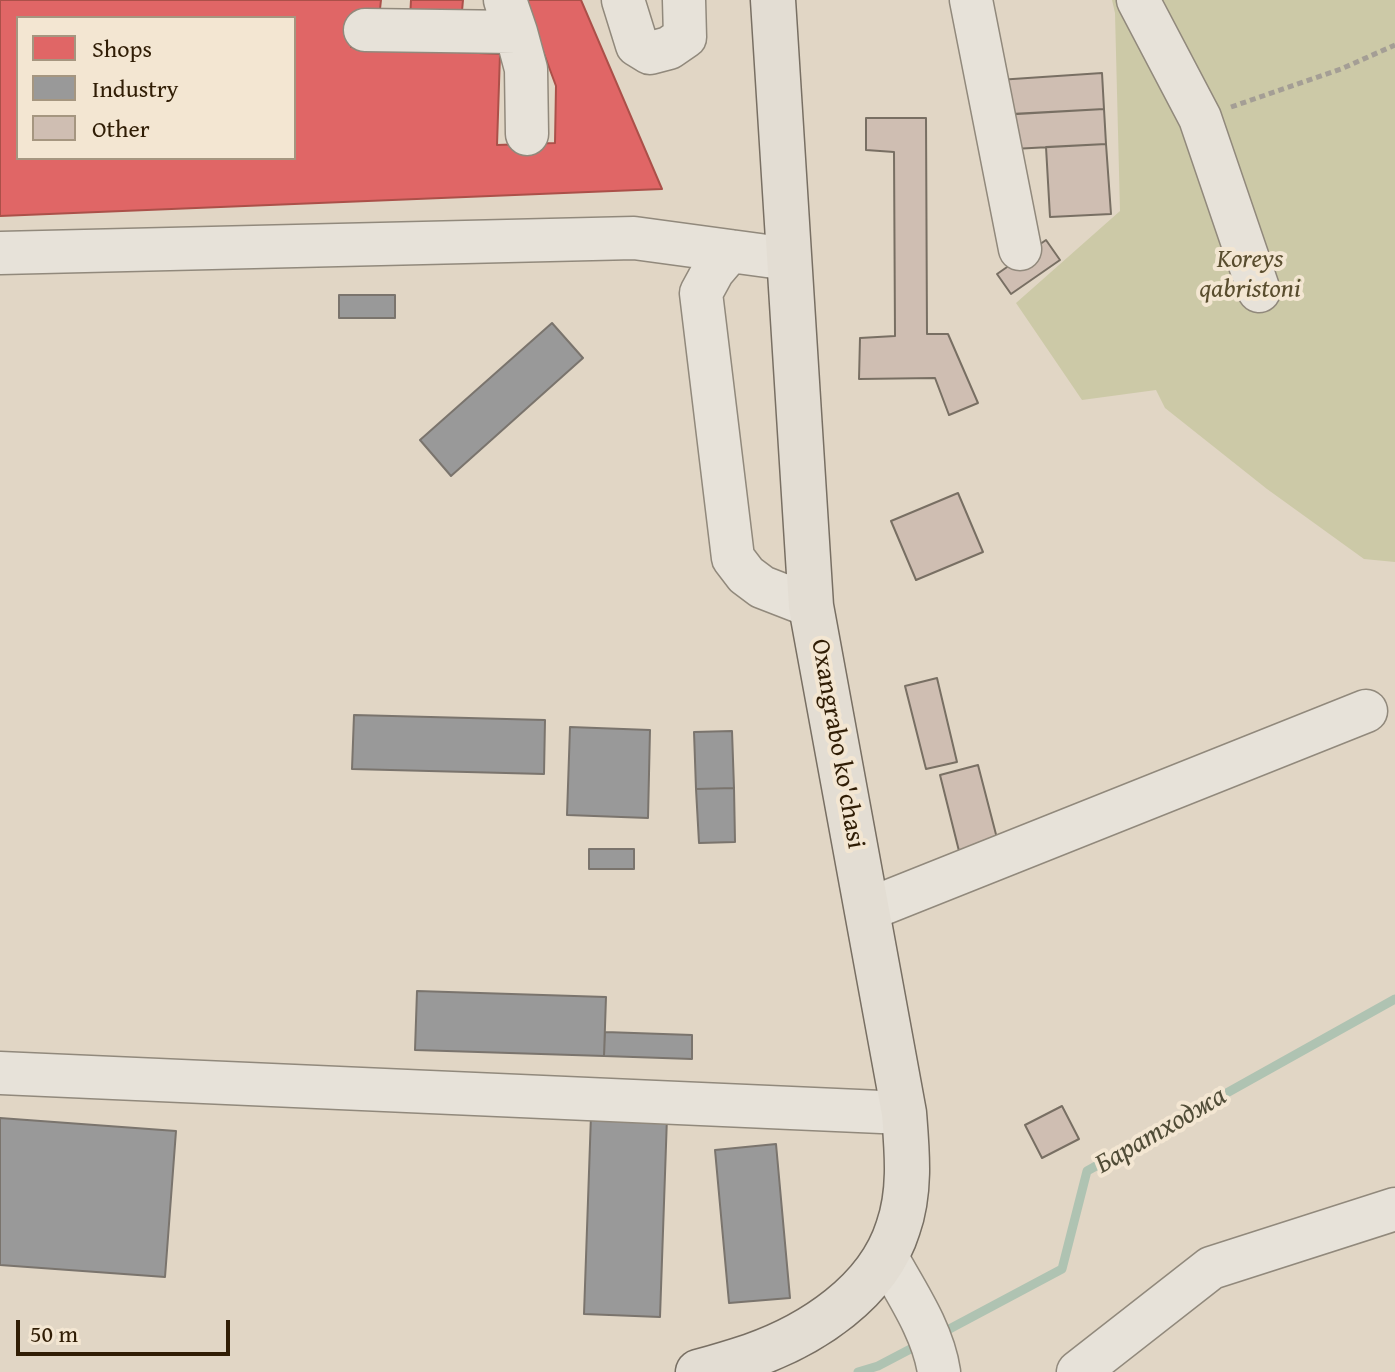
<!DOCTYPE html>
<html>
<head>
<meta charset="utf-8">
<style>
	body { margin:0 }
	#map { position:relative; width:1395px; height:1372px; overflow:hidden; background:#e1d6c5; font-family:"Gentium Book Plus",serif }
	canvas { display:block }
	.legend { position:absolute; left:16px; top:16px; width:280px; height:144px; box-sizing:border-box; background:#f3e6d2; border:2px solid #a59680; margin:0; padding:10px 14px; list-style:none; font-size:24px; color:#301d05 }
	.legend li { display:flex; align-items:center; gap:16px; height:40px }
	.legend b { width:40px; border:2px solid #a59680 }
	.scale { position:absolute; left:16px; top:1320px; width:214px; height:36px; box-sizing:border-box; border:4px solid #301d05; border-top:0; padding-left:10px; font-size:24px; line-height:28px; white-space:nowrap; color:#301d05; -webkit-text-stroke:6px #f3e6d2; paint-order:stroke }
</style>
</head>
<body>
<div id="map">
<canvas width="1395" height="1372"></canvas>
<ul class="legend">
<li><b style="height:22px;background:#e06666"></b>Shops</li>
<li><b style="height:22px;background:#999"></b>Industry</li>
<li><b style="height:22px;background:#cfbeb2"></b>Other</li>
</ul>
<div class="scale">50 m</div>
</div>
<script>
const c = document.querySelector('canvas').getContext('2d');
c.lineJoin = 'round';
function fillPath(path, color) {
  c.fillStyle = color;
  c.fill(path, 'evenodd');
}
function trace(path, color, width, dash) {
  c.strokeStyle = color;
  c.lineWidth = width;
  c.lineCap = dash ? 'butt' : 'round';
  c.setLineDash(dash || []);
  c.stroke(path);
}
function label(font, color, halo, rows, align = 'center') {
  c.font = font + ' "Gentium Book Plus",serif';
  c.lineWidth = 8;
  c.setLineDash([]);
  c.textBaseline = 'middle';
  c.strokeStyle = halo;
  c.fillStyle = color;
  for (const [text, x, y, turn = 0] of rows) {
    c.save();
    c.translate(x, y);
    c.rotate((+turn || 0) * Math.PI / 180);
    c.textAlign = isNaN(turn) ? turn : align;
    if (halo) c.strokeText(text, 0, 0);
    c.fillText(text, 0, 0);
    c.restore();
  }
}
fillPath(new Path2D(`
	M1112 0H1395V562L1364 559 1267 489 1165 408 1156 390 1082 400 1016 303 1120 211 1115 13Z`), '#ccc9a7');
const shops = new Path2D(`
	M0 0H381L379 18H354L351 47 500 54 497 145 555 143 556 86 524 0H581L662 189 0 216ZM18 18H294V158H18Z
	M411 0H463L461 22 410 19Z`);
fillPath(shops, '#e06666');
trace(shops, '#ab5049', 2);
const industry = new Path2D(`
	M339 295H395V318H339Z
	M552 323 583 358 451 476 420 440Z
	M354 715 545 720 544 774 352 769Z
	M570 727 650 730 648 818 567 815Z
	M732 731 734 788 696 789 694 732Z
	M734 788 735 842 699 843 696 789Z
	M589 849H634V869H589Z
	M417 991 606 997 604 1056 415 1050Z
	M605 1032 692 1035V1059L604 1056Z
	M591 1115 667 1117 660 1317 584 1314Z
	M0 1118 176 1131 165 1277 0 1265Z
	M776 1144 790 1298 729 1303 715 1150Z`);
fillPath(industry, '#999');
trace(industry, '#7a746d', 2);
trace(new Path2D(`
	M940 1334 1062 1269 1087 1171 1395 999
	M858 1372 878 1366 920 1344`), '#afc3b2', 9);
const building = new Path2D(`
	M1102 73 1104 109 1000 115 998 80Z
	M1104 109 1106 144 1013 149 1011 114Z
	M866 118H926L927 334H948L978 403 949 415 935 378 859 379 860 338 895 336 894 152 866 150Z
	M1106 144 1111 214 1050 217 1046 147Z
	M1046 240 1060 260 1011 294 997 274Z
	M958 493 983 552 916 580 891 521Z
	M937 678 957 762 926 769 905 686Z
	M978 765 999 846 960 855 940 775Z
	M1062 1106 1079 1139 1042 1158 1025 1125Z`);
fillPath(building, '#cfbeb2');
trace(building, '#786f63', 2);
const minor = new Path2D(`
	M505 0 516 32 526 69 527 134
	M623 0 637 45 650 53 669 48 685 37 684 0
	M971 0 1020 249
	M1138 0 1200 118 1259 291
	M365 30 516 32
	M730 251 713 271 701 293 733 558 746 575 762 587 811 606
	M0 253 634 238 789 259
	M867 910 1366 711
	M0 1073 904 1113
	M886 1256C906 1292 933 1331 939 1372
	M1078 1372 1211 1268 1395 1209`);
const major = new Path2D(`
	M698 1372C716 1367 733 1362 751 1356 811 1335 878 1292 898 1228 911 1191 907 1151 904 1113L811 606 773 0`);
trace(minor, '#91897c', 45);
trace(major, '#786f63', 47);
trace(new Path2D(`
	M1231 107 1341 69 1395 45`), '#a49e95', 5, [6, 4]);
trace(minor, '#e7e2d9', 42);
trace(major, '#e3ddd3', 44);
label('italic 26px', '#594d2e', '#f3e6d2', [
	["Koreys",1250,260],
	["qabristoni",1250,290]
]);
label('26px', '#301d05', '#f3e6d2', [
	["Oxangrabo ko'chasi",837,744,80]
]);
label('italic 28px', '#504c37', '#f3e6d2', [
	["Баратходжа",1161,1131,-30]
]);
</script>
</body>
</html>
